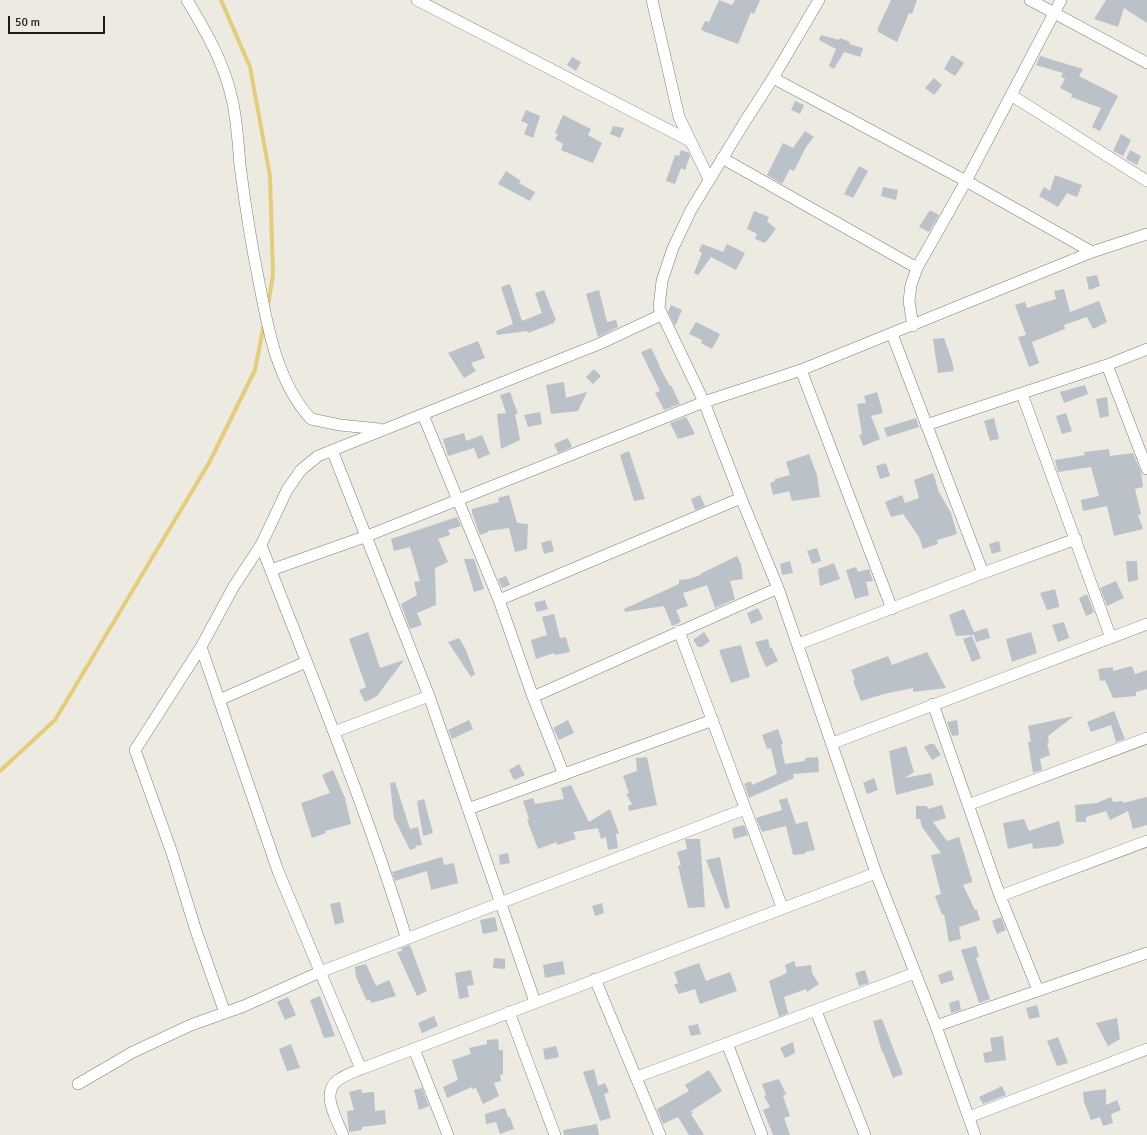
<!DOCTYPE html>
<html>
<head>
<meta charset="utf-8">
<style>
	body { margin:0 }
	#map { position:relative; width:1147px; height:1135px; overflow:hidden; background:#eceae1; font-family:Signika,sans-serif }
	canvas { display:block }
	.scale { position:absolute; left:8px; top:16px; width:97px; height:18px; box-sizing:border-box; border:2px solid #1d1c19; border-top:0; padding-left:5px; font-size:12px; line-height:14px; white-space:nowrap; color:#1d1c19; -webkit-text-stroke:3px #eceae1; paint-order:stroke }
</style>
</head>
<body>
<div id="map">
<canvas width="1147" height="1135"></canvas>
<div class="scale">50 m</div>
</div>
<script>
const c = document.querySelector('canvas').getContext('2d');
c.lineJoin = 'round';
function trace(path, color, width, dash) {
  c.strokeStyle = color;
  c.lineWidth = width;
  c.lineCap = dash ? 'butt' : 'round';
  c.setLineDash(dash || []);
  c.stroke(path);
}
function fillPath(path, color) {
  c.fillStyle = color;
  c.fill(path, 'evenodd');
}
trace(new Path2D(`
	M221 0 250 67 270 176 273 275 268 305
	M0 771 55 720 209 463 255 370 264 324`), '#e4cd79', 4);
fillPath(new Path2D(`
	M719 0 732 5 735 0H760L754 14 751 12 738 44 701 30 705 21 709 22Z
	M891 0H917L912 14 909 13 897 42 878 32V28Z
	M1106 0H1147V23L1124 8 1118 27 1094 19Z
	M821 35 839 40 840 38 850 42 849 44 863 48 860 57 844 52 834 69 829 66 836 49 819 40Z
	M952 55 964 63 955 76 944 69Z
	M1040 56 1083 69 1079 76 1118 96 1100 131 1092 127 1101 108 1071 97 1072 94 1060 88 1065 79 1061 77 1063 73 1036 65Z
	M572 57 581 62 576 71 567 65Z
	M934 78 942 85 934 95 925 88Z
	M795 101 804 105 800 114 791 110Z
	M526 110 540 116 533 138 524 134 528 124 521 121Z
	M563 115 591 129 588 135 602 143 593 163 561 150 563 144 555 139 558 134 555 133Z
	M613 126 624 128 620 138 610 134Z
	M805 131 814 137 806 147 794 171 790 169 782 184 767 175 783 143 793 148Z
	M1121 134 1131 140 1123 156 1113 151Z
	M681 150 689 153 690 156 685 170 681 168 675 184 666 181 675 155 679 156Z
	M1130 150 1141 156 1137 165 1126 159Z
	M859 166 868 171 853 198 844 194Z
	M506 171 521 181 519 183 535 192 530 201 498 184Z
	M1055 175 1082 185 1077 197 1067 193 1058 207 1039 196 1044 187 1050 191Z
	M883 187 898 190 896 200 881 196Z
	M930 210 939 215 929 232 919 227Z
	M754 211 769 217 767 221 776 229 765 243 755 239 757 234 747 229Z
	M702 244 723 252 727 244 745 253 736 270 711 257 698 275 694 273 702 253 699 251Z
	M1097 275 1100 286 1089 290 1086 277Z
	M510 284 522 321 542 313 535 293 544 290 556 320 554 321V323L528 333 527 331 497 335 496 331 513 324 501 287Z
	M1064 289 1070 312 1099 301 1107 322 1093 329 1087 317 1064 325 1065 329 1032 342 1039 363 1029 367 1018 337 1026 335 1015 305 1025 302 1027 308 1056 299 1054 291Z
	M599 290 607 322 616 320 618 327 598 337 586 294Z
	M671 305 682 310 675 326 668 312Z
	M696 322 720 334 712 349 701 343 702 340 689 334Z
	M944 338 952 361 954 371 938 373 933 339Z
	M478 341 485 358 471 363 476 371 464 378 448 353Z
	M651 348 659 364V366L670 386 671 385 680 404 664 410 655 393 660 391 641 352Z
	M594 369 601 376 593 384 586 377Z
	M564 382 566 398 587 392 578 411 551 414 546 385Z
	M1085 385 1088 394 1064 403 1060 392Z
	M510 392 518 414H515L520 440 501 449 497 414 506 413 500 395Z
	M877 392 883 413 871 416 880 439 863 446 859 435 862 434 857 404 866 403 864 396Z
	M1107 397 1109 416 1100 418 1096 399Z
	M540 412 542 424 528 427 524 415Z
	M1066 413 1072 431 1062 434 1056 416Z
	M686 417 695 434 678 439 670 423Z
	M916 418 919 427 887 437 884 428Z
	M994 418 999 439 990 441 984 421Z
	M464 433 466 441 482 435 490 454 478 459 474 448 448 456 443 439Z
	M568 438 572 447 558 453 554 444Z
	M1109 449 1110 456 1133 453 1141 472 1143 487 1135 489 1141 514 1138 515 1143 529 1114 536 1107 506 1083 511 1081 500 1099 496 1091 467 1058 472 1055 460 1085 455 1084 452Z
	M629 451 645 499 634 501 620 455Z
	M809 454 817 475 820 497 792 501 789 491 773 495 770 483 775 481V479L790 475 786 462Z
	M886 463 890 476 880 479 876 466Z
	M933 473 939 492 951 513 957 534 937 540 938 544 923 549 919 537 903 514 891 517 885 502 902 495 905 503 919 498 914 480Z
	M509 495 517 523 528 524 527 549 515 552 509 528 488 531V532L480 535 472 513V509L499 502 498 498Z
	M700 495 705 506 695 510 691 499Z
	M457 517 461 526 448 530 450 535 438 539 448 562 435 568 436 605 417 613 422 625 410 629 401 604 417 595 414 582 420 581 410 547 394 551 391 539Z
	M551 540 554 551 544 554 541 543Z
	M999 541 1001 551 992 554 989 544Z
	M817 548 821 561 812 564 807 551Z
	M737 556 741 564 743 579 730 581 735 599 715 608 707 585 683 593 688 606 676 610 681 622 672 626 664 606 625 612 624 609 679 584V580L688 579 701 575 700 574Z
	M464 559H474L484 589 474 592Z
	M790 561 793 573 782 575 780 564Z
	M1126 561H1137L1138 580 1128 582Z
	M834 563 840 579 820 586 818 569Z
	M856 567 858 572 869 569 873 581 866 582 869 595 855 599 846 570Z
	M506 576 510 585 502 588 498 579Z
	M1116 581 1124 598 1107 606 1100 588Z
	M1055 589 1059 605V607L1047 610 1040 593Z
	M1087 594 1094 612 1086 616 1079 598Z
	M545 600 548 609 537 612 534 603Z
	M758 608 763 619 751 624 747 613Z
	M964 609 974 632 987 628 990 638 976 642 974 635 956 636 949 615Z
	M554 614 560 638 566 637 570 652 555 655 554 653 536 659 531 640 547 635 542 617Z
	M1064 622 1069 638 1058 642 1052 625Z
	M368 632 380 668 404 660 377 696 365 702 359 690 366 687 349 639Z
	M704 632 710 641 702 647H698L693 640Z
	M1031 632 1037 653 1012 662 1006 639Z
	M972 636 981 658 972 662 963 639Z
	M459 638 465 648 475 674 471 677 448 642Z
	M768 639 770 648H772L778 661 766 667 755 642Z
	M741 645 750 677 731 683 719 650Z
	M927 652 946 688 913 692V688L884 694 861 701 853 681 855 680 851 670 888 656 892 665Z
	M1132 666 1135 674 1147 670V689L1136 692V696L1113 698 1105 680 1100 681 1098 669 1113 667V671Z
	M1114 711 1125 739 1116 742 1111 725 1091 732 1087 722Z
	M1074 716 1048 736 1049 743H1047L1050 755 1040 759 1042 770 1033 773 1028 742H1031L1028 726Z
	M469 720 473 729 452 739 448 730Z
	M568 720 574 733 559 740 553 728Z
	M957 720 959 735 952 736 947 722Z
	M778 729 783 744 781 745 785 764 805 761V758L818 757 819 772 793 774 794 778 749 798 744 784 751 781 752 785 777 774 771 748 767 749 762 735Z
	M930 744H934L941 755 932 760 924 747Z
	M906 746 914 772 905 778 931 773 934 785 896 795 889 751Z
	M647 757 657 805 629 811 628 806 632 804 626 794 629 793 623 776 637 771 636 758Z
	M519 764 525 775 514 780 509 770Z
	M333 770 345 798 351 824 325 831 326 833 312 838 301 803 330 793 322 775Z
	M874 778 878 790 867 794 863 783Z
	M395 782 410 829 418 827 422 845 415 846 416 848 410 850 394 818 390 783Z
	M571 785 589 822 610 809 619 833 616 834 618 848 608 850 606 837 601 839 598 828 573 832 576 839 557 845V842L538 849 527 820 529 819 523 801 533 798 535 804 564 799 561 788Z
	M1111 797 1113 802 1123 801V803L1147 797V825L1133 829 1128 811 1110 820 1106 811 1086 817V822H1076L1075 805 1097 803Z
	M787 798 796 824 807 821 815 850 805 852V854L793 855 786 826 762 832 756 818 782 810 779 800Z
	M424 799 433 833 423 836 417 801Z
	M942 805 946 818 933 822 947 841 959 837 972 880V882L963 885 975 910H977L980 920 959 927 961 939 949 942 944 914 942 915 935 896 941 894 931 855 941 853 922 827 920 819H916V806H927L928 809Z
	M1024 819 1029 831 1059 821 1064 843 1058 846 1033 849 1032 843 1008 849 1003 823Z
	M744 825 748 835 734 839 732 828Z
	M685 839H700L705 907 688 908 678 866 681 865 677 852 687 849Z
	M508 853 510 863 500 865 499 855Z
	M442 857 444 865 454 863 458 883 431 890 427 871 395 881 392 872Z
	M720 857 730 908 725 909 706 860Z
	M340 902 344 922 335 925 330 904Z
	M602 903 604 913 595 916 592 906Z
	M495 917 498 931 483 934 480 920Z
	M1001 917 1006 930 997 934 992 921Z
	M410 945 427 991 417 996 397 952 402 951 401 948Z
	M976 946 979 957 976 958 990 999 979 1003 961 950Z
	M494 958 505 959V969L493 968Z
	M563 961 565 974 545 978 543 965Z
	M794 961 796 967 811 965 812 973 819 984 807 992 806 989 784 997 788 1013 779 1017 769 981 787 973 785 965Z
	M699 963 706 981 730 972 737 991 700 1004 695 989 679 994 674 985 678 983 674 972Z
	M366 964 376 986 389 980 396 996 371 1003 370 999 367 1001 356 977 355 967Z
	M471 970 474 985 467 986 469 997 459 999 455 973Z
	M865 970 869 983 859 986 855 973Z
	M951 970 954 980 941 984 938 975Z
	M320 996 335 1036 324 1038 310 1000Z
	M288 997 296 1015 285 1020 277 1002Z
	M959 1000 961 1010 951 1013 949 1003Z
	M1037 1005 1040 1017 1029 1019 1026 1008Z
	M434 1016 438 1026 422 1033 418 1023Z
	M1117 1018 1120 1039 1108 1046 1096 1023Z
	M882 1019 903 1074 893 1078 883 1052H882L873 1021Z
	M698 1024 701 1034 691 1036 688 1026Z
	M1003 1036 1006 1060 985 1063 983 1053 992 1051 990 1038Z
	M1058 1037 1068 1063 1057 1066 1047 1041Z
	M498 1039 499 1050H503V1074L500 1075 501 1081 494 1083 499 1096 483 1104 476 1088 472 1089V1087L447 1098 443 1087 458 1080 452 1060 471 1054 469 1048 487 1044V1040Z
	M793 1042 795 1053 785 1058 780 1048Z
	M291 1044 300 1068 287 1071 279 1049Z
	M556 1046 559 1057 545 1060 543 1049Z
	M594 1069 598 1086 605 1083 609 1092 604 1094 611 1118 600 1121 583 1072Z
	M709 1070 722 1091 691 1111 693 1113 691 1114 704 1135H689L678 1117 663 1124 657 1109 689 1091 685 1085Z
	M779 1079 786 1094 783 1096 790 1116 784 1118 790 1135H773L763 1110 770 1107 764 1096 766 1095 762 1084Z
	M1002 1086 1006 1095 983 1104 979 1097Z
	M422 1088 429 1106 419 1110 414 1090Z
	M361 1089 362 1093 374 1092 375 1111 385 1110 386 1124 362 1127V1130L349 1132 347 1111 354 1110 349 1092Z
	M1106 1089V1105L1117 1100 1121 1110 1111 1114 1113 1123 1103 1126 1100 1117 1091 1120 1084 1102 1083 1092Z
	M505 1108 508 1117H510L514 1129 500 1134 496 1122 486 1124 485 1114Z
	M597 1124 599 1135H564L563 1130Z`), '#bbc1c8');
const minor = new Path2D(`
	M187 0C206 32 224 62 232 99 237 120 238 143 240 165 245 204 251 243 259 282 268 329 277 382 311 419L340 425 379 429
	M417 0 690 141
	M652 0 679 117 709 179
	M819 0 773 78 744 123 691 210 673 248 662 281 659 308 704 402 741 498 778 588 876 873 936 1026 975 1135
	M1030 0 1147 63
	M773 78 966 181 1092 252
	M1011 95 1147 181
	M722 158 917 268
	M913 326 909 301 911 285 917 268 966 181 1061 0
	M892 334 983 573
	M1107 365 1147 469
	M801 370 892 609
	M1022 394 1111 638
	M423 415 499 600 533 697 564 775
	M926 425 1107 365 1147 349
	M332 450 429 696 535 1002
	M261 545C311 675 365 804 406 937
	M271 570 367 536 704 402 801 370 1092 252 1147 234
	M499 600 741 498
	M679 631 782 907
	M799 644 983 573 1076 539
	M201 647 278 871 361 1069
	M533 697 778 588
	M219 700 306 662
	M933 704 1000 896 1038 990
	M334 732 429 696
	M833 743 1147 624
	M968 805 1147 738
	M468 809 713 720
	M1000 896 1147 841
	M595 979 660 1135
	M816 1011 865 1135
	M509 1012 555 1135
	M225 1013 196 931 172 853 135 750 201 647 234 586 261 545 287 490 301 470 318 456 599 344 661 315
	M936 1026 1147 953
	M727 1043 762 1135
	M414 1049 448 1135
	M637 1077 915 973
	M78 1084 133 1052 191 1025 244 1006 320 972 745 809
	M969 1117 1147 1049
	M343 1135C337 1119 320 1093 338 1080 345 1075 354 1072 361 1069L876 873`);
trace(minor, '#7f7d75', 12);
trace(minor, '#fff', 11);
</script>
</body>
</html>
